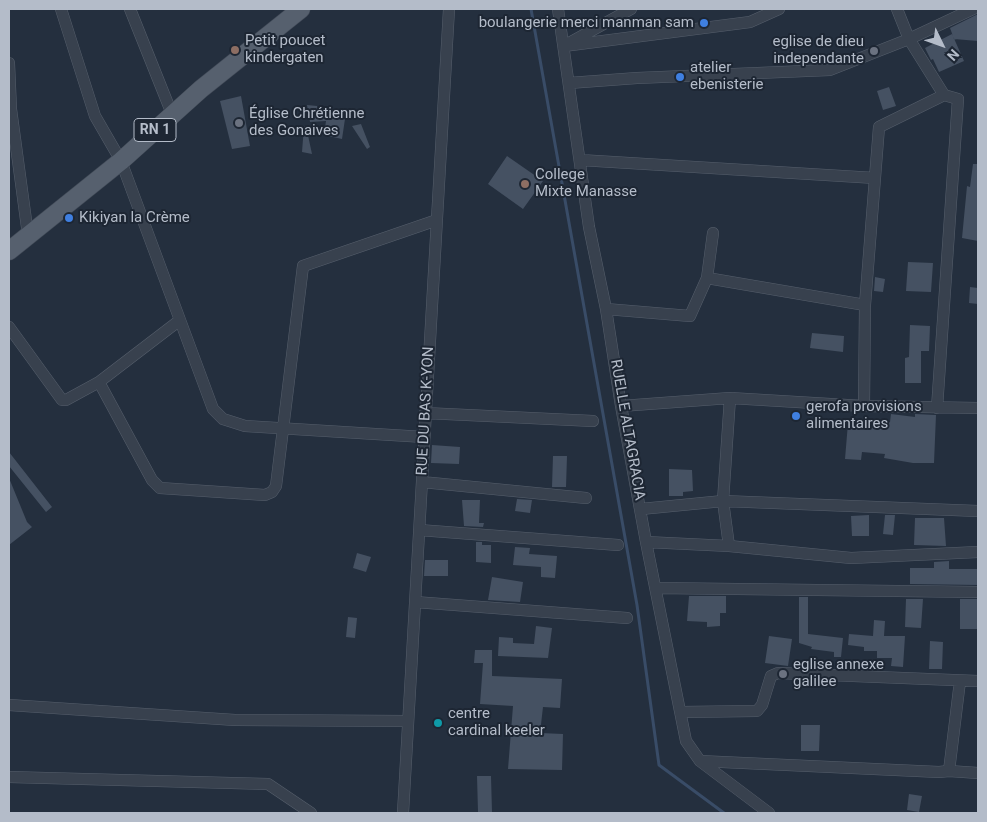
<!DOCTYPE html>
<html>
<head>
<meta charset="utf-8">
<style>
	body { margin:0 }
	#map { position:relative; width:987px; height:822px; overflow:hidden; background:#242f3e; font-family:Roboto,sans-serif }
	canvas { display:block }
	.frame { position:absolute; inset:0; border:10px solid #b4bcc9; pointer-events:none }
	.north { position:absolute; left:917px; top:20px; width:50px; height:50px; -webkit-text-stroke:4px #1d2633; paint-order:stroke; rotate:132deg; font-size:14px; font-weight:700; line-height:20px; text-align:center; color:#b4bcc9 }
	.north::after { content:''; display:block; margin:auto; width:18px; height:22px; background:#b4bcc9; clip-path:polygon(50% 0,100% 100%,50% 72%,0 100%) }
</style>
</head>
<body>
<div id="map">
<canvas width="987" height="822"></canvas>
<div class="frame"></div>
<div class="north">N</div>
</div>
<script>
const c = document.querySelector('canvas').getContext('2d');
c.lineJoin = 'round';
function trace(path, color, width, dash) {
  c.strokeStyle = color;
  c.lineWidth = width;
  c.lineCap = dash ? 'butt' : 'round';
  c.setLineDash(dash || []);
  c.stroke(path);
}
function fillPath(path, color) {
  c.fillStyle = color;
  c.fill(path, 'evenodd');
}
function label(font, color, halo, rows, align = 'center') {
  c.font = font + ' Roboto,sans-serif';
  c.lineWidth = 4;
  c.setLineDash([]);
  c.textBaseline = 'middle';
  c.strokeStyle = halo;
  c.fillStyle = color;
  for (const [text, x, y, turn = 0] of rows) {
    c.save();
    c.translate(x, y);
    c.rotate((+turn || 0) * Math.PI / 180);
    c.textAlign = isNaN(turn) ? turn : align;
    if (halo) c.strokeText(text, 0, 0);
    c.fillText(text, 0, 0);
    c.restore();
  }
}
trace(new Path2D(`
	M531 9 637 605 659 765 724 813`), '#394c67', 3);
fillPath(new Path2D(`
	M978 14V41L954 39 950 28Z
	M952 34 964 61 939 72 933 59 931 60 925 48Z
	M889 87 896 106 883 110 877 91Z
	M241 96 250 146 232 149 220 101Z
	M307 105 317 106 318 114 345 119 342 139 324 135 326 121 310 122Z
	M361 124 370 147 367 149 352 126Z
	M304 126H306L312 154 302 152Z
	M507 156 543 181 523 209 488 184Z
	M973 164H978V241L962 238 967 186 970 187Z
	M908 262 933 263 931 292 906 291Z
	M875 277 885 279 883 292 874 291Z
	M970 287 978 288V304L969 303Z
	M910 325 930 326 929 351H921V383H905V358L909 357Z
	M812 333 844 336 843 352 810 348Z
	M891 414 915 417V414L936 415 934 463H913L884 458 885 454 862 452 861 460 845 459 848 423 868 425V420L890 422Z
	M432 445 460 447 459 464 431 463Z
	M9 452 52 507 46 512 9 466Z
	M553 456H567L566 487H552Z
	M669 469 692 470 693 491 683 492V496H669Z
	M9 478 27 522 32 527 9 545Z
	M517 499 532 500 530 513 515 511Z
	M462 500H480L479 523H484L483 527 464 526Z
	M869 515V536H852L851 516Z
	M885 515H895L893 535 883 534Z
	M915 518H944L946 546 914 545Z
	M476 542H482V545H491V563L476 562Z
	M515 547 530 548 529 554 557 556 555 578 541 577V567L513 565Z
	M357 553 371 557 366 572 353 568Z
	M425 560H448V576H424Z
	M949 561V569H978V585L910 584V568H934V562Z
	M492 577 523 582 520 602 488 600Z
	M689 596H726V613H720V626L707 627V622L687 621Z
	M799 597H808V634L843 638 841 657H834V652L811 649 812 647 799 643Z
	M906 599H923L921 628 905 627Z
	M960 599H977V629H960Z
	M348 617 357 618 355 638 346 637Z
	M874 620 885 621 884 636H905L903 667 891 666 892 658H877V651H864V647L848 645 849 634 873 636Z
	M536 626 552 628 548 658 498 656 499 637 513 638V643L534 644Z
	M769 636 792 639 788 666 765 663Z
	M930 641 943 642 942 669H929Z
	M475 650H492V676L562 679 560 708 543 707 540 733 563 734 562 770 508 769 513 706 480 704 483 663H474Z
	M801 725H820L819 751H801Z
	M477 776H491L492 812H478Z
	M909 794 922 796 919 812 907 810Z`), '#455162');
const minor = new Path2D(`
	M61 9 95 116 121 161 213 409 223 419 245 426 424 437
	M130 9 172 114
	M558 9 589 227 606 309 621 406 646 542 686 741 700 761 769 813
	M897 9 909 39 944 95 958 99 937 408
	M569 43 631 9
	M564 46 750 22 779 9
	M9 63 11 109 28 235
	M569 83 637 78 830 70 909 39 973 9
	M580 160 875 178
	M707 278 865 305
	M606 309 690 316 707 278 713 233
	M9 327 62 400H66L99 382 152 480 160 488 265 495 272 492 276 486 303 266 437 220
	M99 382 180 320
	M621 406 730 398 864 406 978 408
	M864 406 865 305 879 127 944 95
	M425 413 593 421
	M422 482 586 498
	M641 509 723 501 978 511
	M419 530 618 545
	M646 542 729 546 851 558 978 552
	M729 546 723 501 730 398
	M656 588 978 592
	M415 602 627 618
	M9 705 235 720 408 721
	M680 712 757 711 762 705 771 676 778 673 978 681
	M700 761 939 772 949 771 960 681
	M949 771 978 773
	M9 777 268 784 311 813
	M403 813 449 9`);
const primary = new Path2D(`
	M9 251 121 161 201 89 301 9`);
trace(minor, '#565f6c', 12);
trace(primary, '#414a57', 19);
trace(minor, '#38414e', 11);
trace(primary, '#56606e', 18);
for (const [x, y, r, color] of [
	[704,23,5,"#3f7fe0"],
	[235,50,5,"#8d6e63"],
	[874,51,5,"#6b7280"],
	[680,77,5,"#3f7fe0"],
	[239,123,5,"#6b7280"],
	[525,184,5,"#8d6e63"],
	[69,218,5,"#3f7fe0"],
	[796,416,5,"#3f7fe0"],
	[783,674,5,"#6b7280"],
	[438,723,5,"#0f9aa8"]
]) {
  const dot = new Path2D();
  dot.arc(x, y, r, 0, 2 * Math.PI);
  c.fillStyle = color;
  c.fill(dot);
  trace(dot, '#1d2633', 2);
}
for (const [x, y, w] of [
	[155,130,42]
]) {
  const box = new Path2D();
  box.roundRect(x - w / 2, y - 11.5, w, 23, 4);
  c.fillStyle = '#1d2633';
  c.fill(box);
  trace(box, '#b4bcc9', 1);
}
label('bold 14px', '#b4bcc9', null, [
	["RN 1",155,130]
]);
label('15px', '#b4bcc9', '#1d2633', [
	["boulangerie merci manman sam",694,23,"right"],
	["Petit poucet",245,41],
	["kindergaten",245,58],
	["eglise de dieu",864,42,"right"],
	["independante",864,59,"right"],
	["atelier",690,68],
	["ebenisterie",690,85],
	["Église Chrétienne",249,114],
	["des Gonaives",249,131],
	["College",535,175],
	["Mixte Manasse",535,192],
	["Kikiyan la Crème",79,218],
	["gerofa provisions",806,407],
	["alimentaires",806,424],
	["eglise annexe",793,665],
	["galilee",793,682],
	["centre",448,714],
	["cardinal keeler",448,731]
], 'left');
label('15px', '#b4bcc9', '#1d2633', [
	["RUE DU BAS K-YON",426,411,-87],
	["RUELLE ALTAGRACIA",627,430,80]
]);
</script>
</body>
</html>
